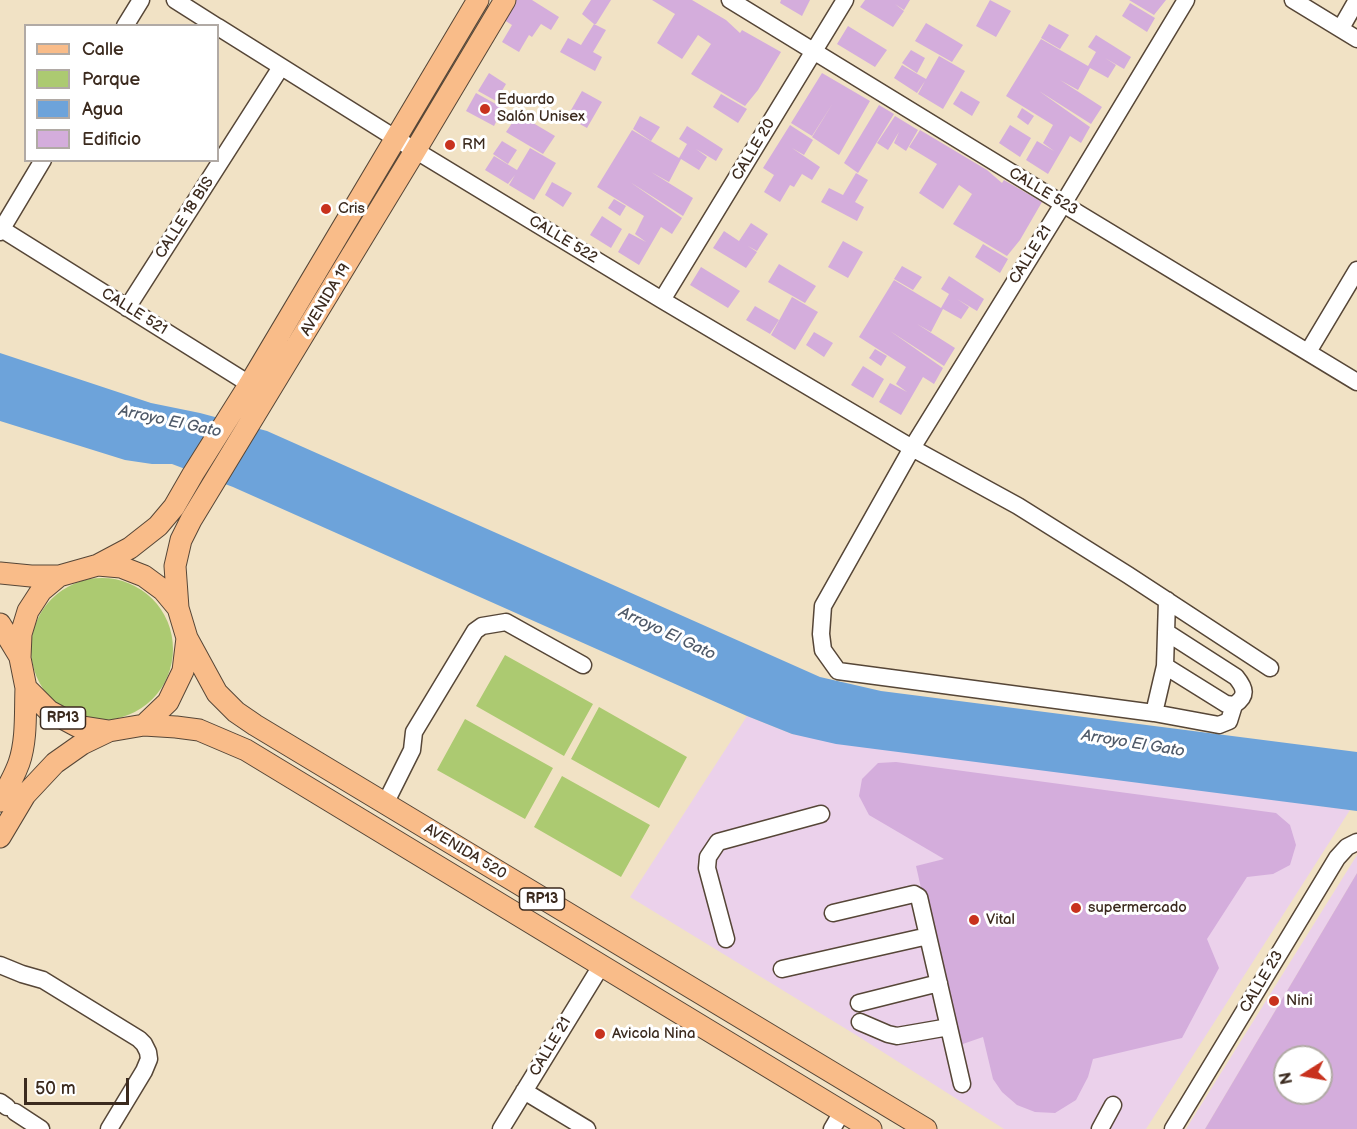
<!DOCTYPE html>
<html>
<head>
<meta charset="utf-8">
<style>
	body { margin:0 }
	#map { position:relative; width:1357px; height:1129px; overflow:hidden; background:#f1e2c5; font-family:"Balsamiq Sans",sans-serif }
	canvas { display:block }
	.legend { position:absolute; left:24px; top:24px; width:195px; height:138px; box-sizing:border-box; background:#fff; border:2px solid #b1aaa5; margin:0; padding:8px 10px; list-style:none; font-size:18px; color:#3b2a1e }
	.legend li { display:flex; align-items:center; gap:12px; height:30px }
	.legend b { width:30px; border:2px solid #b1aaa5 }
	.north { position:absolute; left:1273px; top:1045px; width:60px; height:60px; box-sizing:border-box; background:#fff; border:2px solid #b1aaa5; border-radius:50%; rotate:259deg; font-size:16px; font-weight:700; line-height:24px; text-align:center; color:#3b2a1e }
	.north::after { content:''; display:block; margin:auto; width:21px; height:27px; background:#c8321e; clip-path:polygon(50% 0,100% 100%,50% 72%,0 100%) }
	.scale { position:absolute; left:24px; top:1078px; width:105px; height:27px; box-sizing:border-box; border:3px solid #3b2a1e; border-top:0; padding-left:8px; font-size:18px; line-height:21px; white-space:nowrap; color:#3b2a1e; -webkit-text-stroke:4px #fff; paint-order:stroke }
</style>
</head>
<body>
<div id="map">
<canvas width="1357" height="1129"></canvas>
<ul class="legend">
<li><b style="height:8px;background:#f9bc89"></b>Calle</li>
<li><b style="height:16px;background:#acca71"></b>Parque</li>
<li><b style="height:16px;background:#6da3da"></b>Agua</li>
<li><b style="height:16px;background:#d4addc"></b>Edificio</li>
</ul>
<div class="north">N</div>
<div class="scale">50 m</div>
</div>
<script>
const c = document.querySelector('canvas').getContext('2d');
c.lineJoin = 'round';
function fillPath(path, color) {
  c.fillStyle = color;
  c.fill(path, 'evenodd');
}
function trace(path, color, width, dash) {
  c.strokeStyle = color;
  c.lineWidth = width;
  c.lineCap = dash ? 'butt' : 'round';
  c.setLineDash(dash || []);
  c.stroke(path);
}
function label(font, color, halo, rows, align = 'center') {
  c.font = font + ' "Balsamiq Sans",sans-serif';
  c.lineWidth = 6;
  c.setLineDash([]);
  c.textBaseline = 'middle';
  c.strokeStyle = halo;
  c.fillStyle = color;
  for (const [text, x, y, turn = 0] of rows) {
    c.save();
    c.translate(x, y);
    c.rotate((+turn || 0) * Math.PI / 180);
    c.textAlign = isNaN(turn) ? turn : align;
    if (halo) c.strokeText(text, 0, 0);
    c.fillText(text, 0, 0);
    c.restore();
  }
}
fillPath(new Path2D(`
	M747 716 792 734 1350 810 1146 1129H1004L856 1035 630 897Z
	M1357 855V873L1205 1129H1186Z`), '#ebd1eb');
fillPath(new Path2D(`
	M31 649a71 71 0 1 1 142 0a71 71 0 1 1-142 0Z
	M505 655 593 704 564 756 476 706Z
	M599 707 687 757 659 808 571 759Z
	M465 719 553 768 525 819 437 770Z
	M562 776 650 825 621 877 534 827Z`), '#acca71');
fillPath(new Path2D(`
	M0 353 151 403 200 413 267 431 820 677 881 691 1357 752V811L836 744 792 734 747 716 233 487 172 464H152L125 460 0 421Z`), '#6da3da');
fillPath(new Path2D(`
	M513 0H532L559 17 551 30 541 24 532 37 529 35 519 52 502 42 512 25 501 18Z
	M591 0H611L596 24H594L582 14Z
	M652 0H692L726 20 740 33 742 30 781 52 758 90 745 106 691 74 711 44 698 35 682 59 657 43 675 14Z
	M781 0H810L802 16 780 3Z
	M865 0H910L904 10 895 4 904 11 893 27 860 7Z
	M990 0 1011 11 996 37 976 26Z
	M1129 0H1166L1154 15Z
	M1130 3 1155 18 1147 32 1122 16Z
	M926 23 963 45 952 62 915 41Z
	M594 24 606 30 593 52 602 57 595 71 560 52 568 38 581 45Z
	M1049 24 1069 35 1060 49 1041 38Z
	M848 26 887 50 875 67 837 44Z
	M1096 35 1131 57 1124 69 1105 58 1116 65 1108 78 1090 68 1078 90 1060 80 1102 107 1091 124 1039 91 1090 127 1081 143 1070 136 1048 174 1026 160 1037 141 1054 151 1043 143 1053 125 1006 96 1041 39 1088 66 1096 52 1088 47Z
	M911 50 925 58 917 73 902 63Z
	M939 56 965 71 943 109 918 94 925 81 917 93 894 78 902 65 926 79Z
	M489 73 506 84 496 101 478 91Z
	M822 73 870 101 839 155 812 137 833 103 812 136 791 123Z
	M582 91 602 102 587 128 567 117Z
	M961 91 980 102 972 116 953 104Z
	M476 93 503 108 494 126 466 111Z
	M721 94 747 109 738 123 713 107Z
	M879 105 894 114 858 173 844 163Z
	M1022 108 1034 116 1028 125 1017 117Z
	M518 114 555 136 543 154 506 132Z
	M640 116 660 127 651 141 633 129Z
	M895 116 918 130 906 151 894 143 899 132 888 150 877 143Z
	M790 125 813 140 804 155 792 148 820 167 812 180 802 174 794 187 790 185 780 202 764 192 774 175 763 168Z
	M1010 125 1031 138 1020 157 999 143Z
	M687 126 723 149 716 161 696 149 707 157 699 170 681 159 669 182 651 172 693 198 683 216 630 182 682 218 672 234 661 227 639 265 618 252 629 233 646 242 635 234 644 216 597 187 632 130 679 158 687 144 679 139Z
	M920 130 987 170 1002 183 1004 180 1042 202 1020 240 1007 256 953 224 972 194 959 185 943 209 919 193 937 164 909 147Z
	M502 141 517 150 508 164 493 154Z
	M530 148 556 163 534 200 509 185 515 175 508 184 485 170 494 156 517 170Z
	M856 173 868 180 855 202 864 207 857 221 821 202 829 188 843 195Z
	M552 182 572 193 563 207 545 195Z
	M614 199 626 206 620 216 608 208Z
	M602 216 622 229 611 248 590 235Z
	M751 223 768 234 757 251 748 246 757 252 746 268 713 248 724 231 739 241Z
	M843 241 863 252 848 278 828 267Z
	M983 244 1008 259 1000 273 975 257Z
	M779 264 816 286 805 303 768 282Z
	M902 266 922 277 913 290 894 279Z
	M701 267 740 291 728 308 690 285Z
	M949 276 984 299 977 311 957 299 969 307 961 319 943 309 931 332 917 324 955 348 944 366 890 331 943 368 934 384 923 377 901 415 879 402 890 383 907 392 896 384 906 367 859 337 894 280 941 308 949 294 941 289Z
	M792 297 818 312 795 350 771 335Z
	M755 306 779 320 770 334 746 320Z
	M814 332 833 343 824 357 806 345Z
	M875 349 887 356 881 366 869 358Z
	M863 366 884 379 873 398 851 385Z
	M896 762 1276 813 1290 825 1296 845 1290 865 1273 874 1247 877 1207 939 1219 968 1182 1038 1093 1059 1088 1077 1076 1100 1055 1113 1035 1112 1017 1105 1002 1092 993 1079 983 1037 957 1046 916 866 944 859 869 815 859 796 862 779 878 763Z
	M1357 873V1129H1205ZM1285 1057H1321V1093H1285Z`), '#d4addc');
const minor = new Path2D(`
	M175 0 216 26
	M730 0 1063 204 1357 382
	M1186 0 1063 204 912 448 823 606 821 634 823 650 838 671 1154 713 1219 725 1229 721 1234 705
	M1293 0 1357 39
	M125 26 141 0
	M218 27 395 138 662 300 912 448 1018 506 1128 575 1270 668
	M1341 28 1357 0
	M0 228 259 390
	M0 232 43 160
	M662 300 845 0
	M127 308 281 67
	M1308 352 1357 270
	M1166 632 1236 677C1245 688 1248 696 1234 705L1226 704 1165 666 1167 600
	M1154 713 1165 666
	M385 804 412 750 414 732 475 631 482 626 506 622 583 665
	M833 913 914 894 919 897 962 1084
	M726 939 707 868 708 857 718 842 821 814
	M0 965 22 974 43 980 139 1039 144 1044 148 1052 149 1059 144 1071 109 1129
	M782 969 928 936
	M859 1003 939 983
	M860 1022 888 1034 897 1036 949 1027
	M524 1091 587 1129
	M0 1102 7 1107
	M15 1112 41 1129
	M501 1129 601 966
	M832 1129 842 1112
	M1100 1129 1113 1105
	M1173 1129 1337 858 1347 847 1357 842`);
const major = new Path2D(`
	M98 565 130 548 158 526 174 507 193 474 249 385 478 0
	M0 573 31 576H59
	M178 608 175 566 181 540 191 520 415 151 505 0
	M0 624 20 657
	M187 638 217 693 236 712 255 725 926 1129
	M144 725 168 702 183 671 187 638 178 608 163 590 144 576 121 567 98 565 59 576 41 591 28 611 21 634 20 658 26 688 49 711 77 726 109 731 144 725 176 727 199 730 246 750 871 1129
	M0 801C7 789 14 777 19 763 27 740 25 712 26 688
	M0 837 25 795 55 763 82 744 109 731`);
trace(minor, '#564637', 19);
trace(major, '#564637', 23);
trace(minor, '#fff', 16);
trace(major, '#f9bc89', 21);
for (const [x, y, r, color] of [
	[485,109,6,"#c8321e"],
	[450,145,6,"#c8321e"],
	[326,209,6,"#c8321e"],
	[1076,908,6,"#c8321e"],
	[974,920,6,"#c8321e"],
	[1274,1001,6,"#c8321e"],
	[600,1034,6,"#c8321e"]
]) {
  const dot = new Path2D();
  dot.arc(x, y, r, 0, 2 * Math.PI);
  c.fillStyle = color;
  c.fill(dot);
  trace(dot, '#fff', 2);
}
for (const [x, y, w] of [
	[63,718,45],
	[542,899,45]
]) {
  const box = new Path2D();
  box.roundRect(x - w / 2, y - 11, w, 22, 4.5);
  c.fillStyle = '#fff';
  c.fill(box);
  trace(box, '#3b2a1e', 1.5);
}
label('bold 14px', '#3b2a1e', null, [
	["RP13",63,718],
	["RP13",542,899]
]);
label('15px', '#3b2a1e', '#fff', [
	["Eduardo",497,100],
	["Salón Unisex",497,117],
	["RM",462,145],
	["Cris",338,209],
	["supermercado",1088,908],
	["Vital",986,920],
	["Nini",1286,1001],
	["Avicola Nina",612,1034]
], 'left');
label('15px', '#3b2a1e', '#fff', [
	["CALLE 20",754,150,-59],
	["CALLE 523",1043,192,31],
	["CALLE 18 BIS",185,218,-57],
	["CALLE 522",563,240,31],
	["CALLE 21",1031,255,-58],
	["AVENIDA 19",326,300,-59],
	["CALLE 521",134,312,32],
	["AVENIDA 520",465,852,31],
	["CALLE 23",1262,982,-59],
	["CALLE 21",551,1047,-59]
]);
label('italic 16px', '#4f5a69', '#fff', [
	["Arroyo El Gato",170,422,12],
	["Arroyo El Gato",667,634,25],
	["Arroyo El Gato",1133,744,9]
]);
</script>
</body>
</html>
